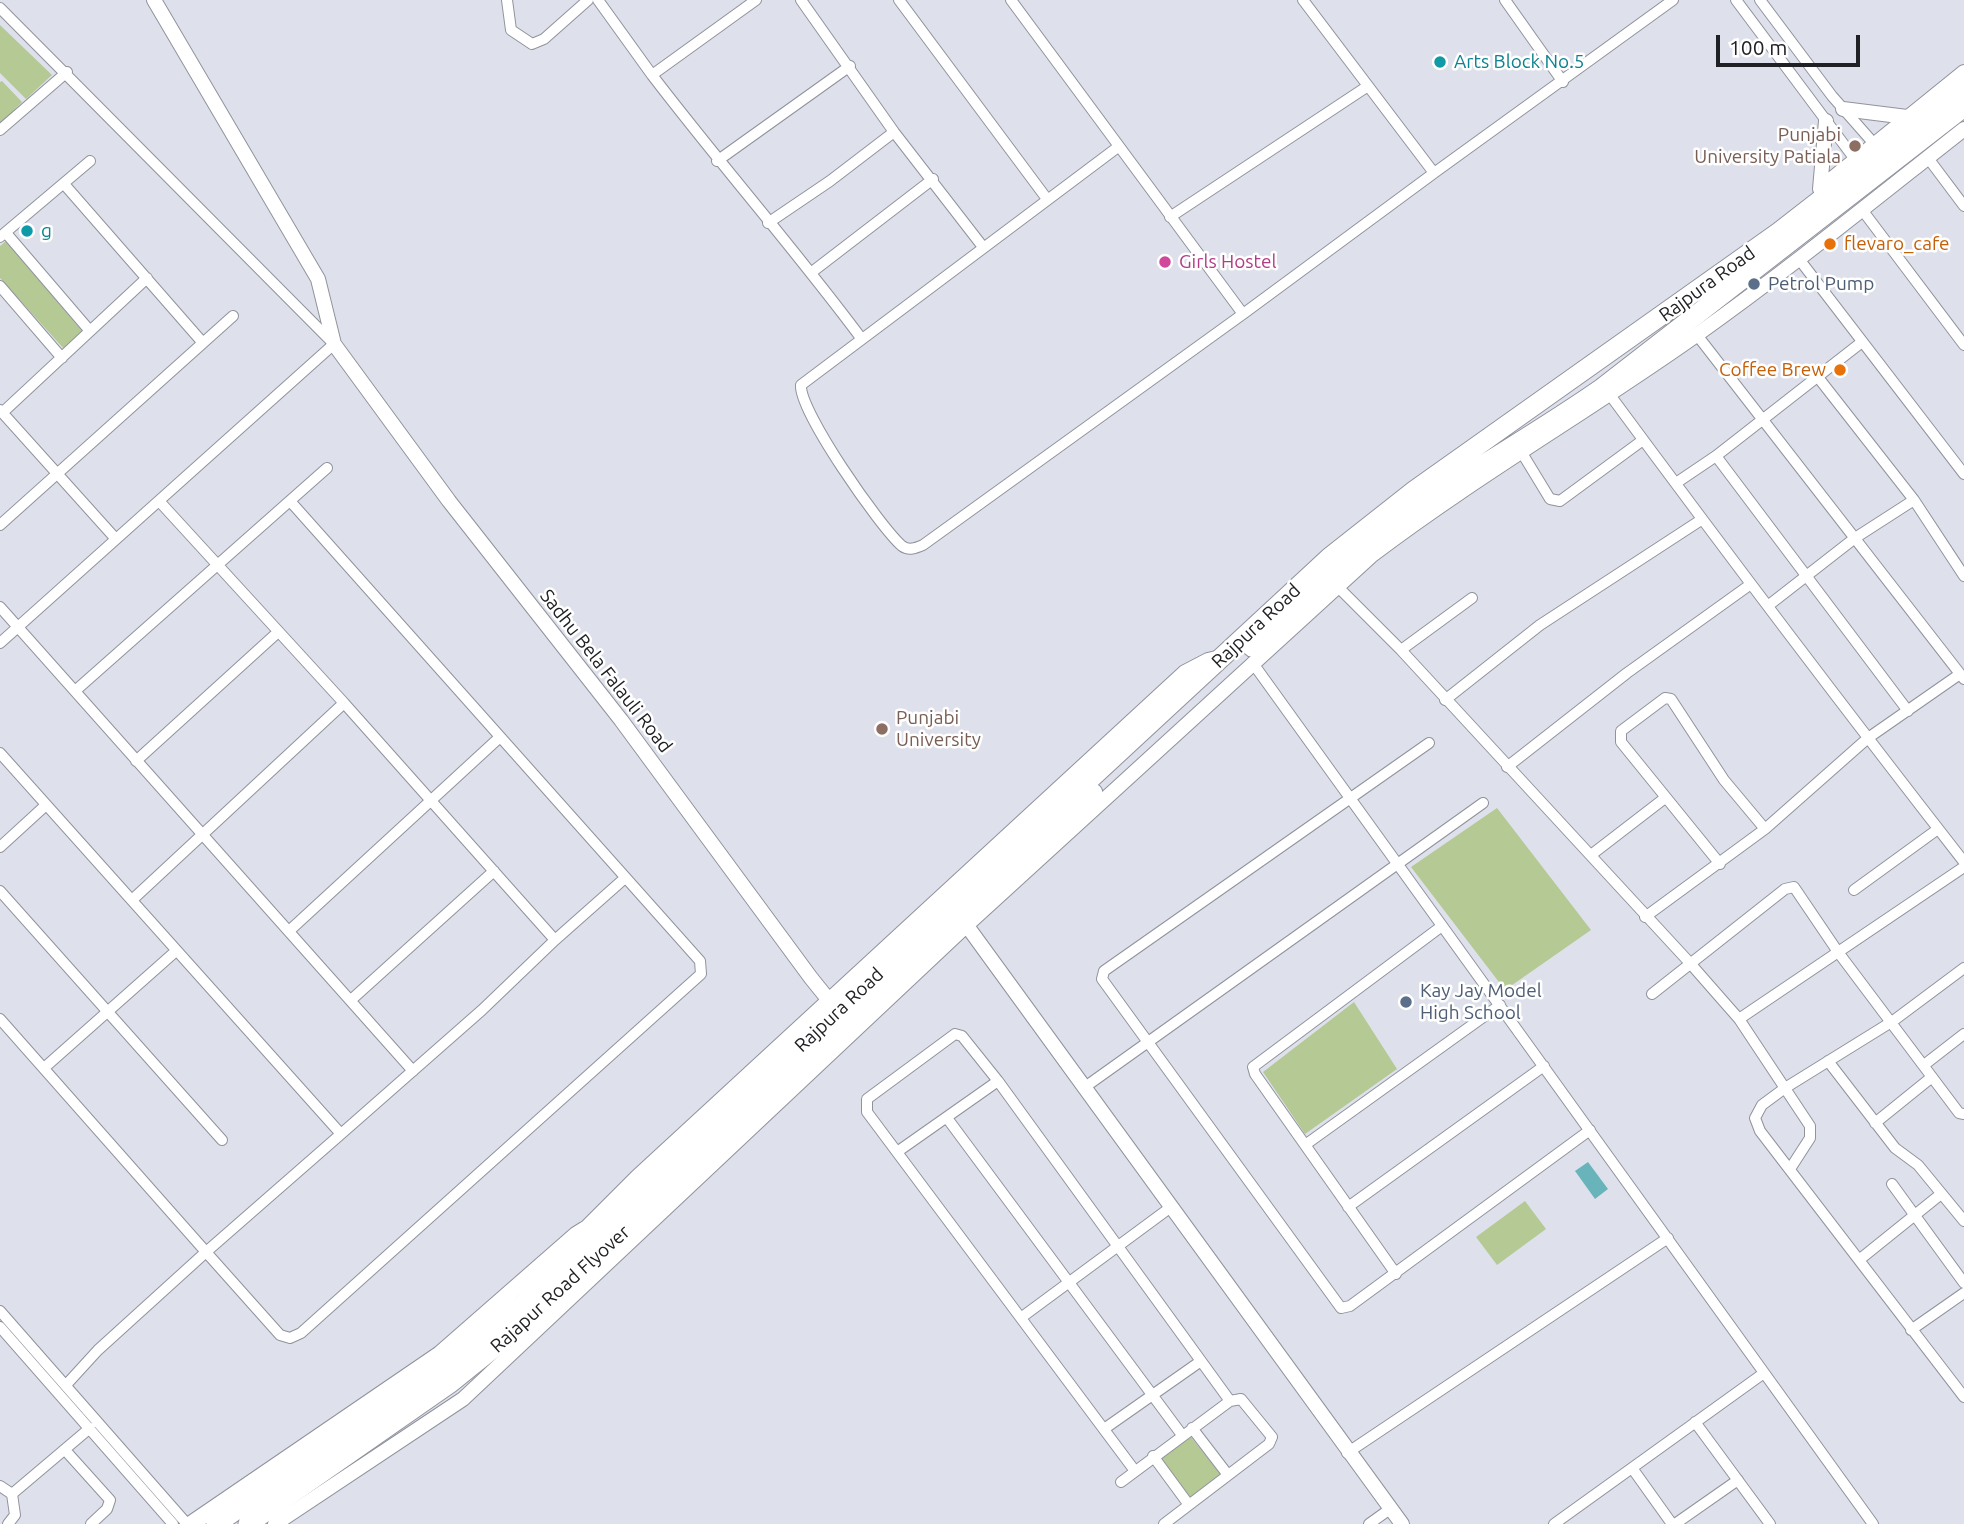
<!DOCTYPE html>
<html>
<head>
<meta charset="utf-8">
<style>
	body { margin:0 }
	#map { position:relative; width:1964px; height:1524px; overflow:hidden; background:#dee1eb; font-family:Ubuntu,sans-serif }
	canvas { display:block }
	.scale { position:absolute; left:1716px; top:35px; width:144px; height:32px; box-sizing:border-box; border:4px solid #202124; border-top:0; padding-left:9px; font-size:21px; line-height:24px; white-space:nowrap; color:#202124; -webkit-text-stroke:5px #fff; paint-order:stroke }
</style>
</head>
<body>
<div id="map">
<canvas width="1964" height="1524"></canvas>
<div class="scale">100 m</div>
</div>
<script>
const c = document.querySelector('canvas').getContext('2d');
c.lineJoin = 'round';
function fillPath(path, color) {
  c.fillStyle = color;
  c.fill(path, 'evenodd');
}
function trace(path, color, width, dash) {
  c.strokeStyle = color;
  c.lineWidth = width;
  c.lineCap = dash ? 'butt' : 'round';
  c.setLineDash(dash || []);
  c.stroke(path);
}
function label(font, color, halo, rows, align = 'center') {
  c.font = font + ' Ubuntu,sans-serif';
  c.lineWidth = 5;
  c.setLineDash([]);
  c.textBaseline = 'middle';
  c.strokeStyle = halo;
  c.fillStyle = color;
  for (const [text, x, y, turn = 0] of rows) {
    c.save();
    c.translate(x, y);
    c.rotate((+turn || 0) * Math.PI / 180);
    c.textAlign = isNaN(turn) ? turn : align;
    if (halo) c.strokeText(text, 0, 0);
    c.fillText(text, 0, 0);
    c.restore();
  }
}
fillPath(new Path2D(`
	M0 25 52 75 26 99 0 73Z
	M2 81 22 102 0 124V82Z
	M6 241 83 332 64 349 0 278V246Z
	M1497 808 1591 930 1505 990 1411 867Z
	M1354 1002 1397 1069 1305 1134 1263 1072Z
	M1525 1201 1546 1229 1497 1265 1476 1237Z
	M1190 1436 1222 1476 1193 1498 1188 1497 1158 1458Z`), '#b5c994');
fillPath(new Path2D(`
	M1588 1162 1608 1189 1595 1199 1575 1171Z`), '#69b4bb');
const street = new Path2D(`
	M507 0 511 30 532 44 544 39 588 0
	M598 0 652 75
	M756 0 652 75C720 164 794 248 861 338
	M801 0 894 132 983 247
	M899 0 1047 199
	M1011 0 1243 314 1434 173
	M1303 0 1434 173 1673 0
	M1505 0 1563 82
	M1736 0 1857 162
	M1760 0 1832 96 1876 146
	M0 8 334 344 0 643
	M0 130 67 72
	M1118 147 801 385C799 411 880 527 902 546 909 551 916 548 923 545L1243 314
	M1928 158 1964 206
	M717 161 850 66
	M64 184 203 343
	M1863 211 1964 345
	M1170 217 1368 86
	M768 223 830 181 894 132
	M6 233 90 331
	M0 237 90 161
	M1799 259 1964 474
	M812 272 933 179
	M0 286 62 358
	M1697 335 1964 679
	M1817 376 1914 500 1964 576
	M1610 395C1726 552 1844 708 1964 862
	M0 410 115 538
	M2 413 147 278
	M1522 453 1550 499 1560 501 1643 440
	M1716 456 1908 711
	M1676 483 1716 456 1862 342
	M0 525 233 316
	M1336 585 1401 650 1689 962 1739 1019 1810 1126V1138L1790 1169
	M1769 605 1855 538 1914 500
	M0 607 413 1071
	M1401 650 1472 598
	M1252 662 1873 1524
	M75 691 327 468
	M1445 700 1540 625 1701 520
	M1429 743 1104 971 1102 979 1341 1308 1350 1306 1590 1130
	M0 753 341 1134 206 1252 0 1019
	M136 761 277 633
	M1507 767 1627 673 1751 584
	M0 847 46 805
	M1591 855 1665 798
	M1720 864 1621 742V731L1665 698 1671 699 1724 780 1765 829
	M1854 890 1938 829
	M0 891 222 1140
	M132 900 344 703 159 501
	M1645 917 1765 829 1868 738 1960 674
	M289 931 500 737
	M555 940 625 878
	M1964 968 1893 1021 1785 1088 1762 1105 1755 1118 1760 1131 1964 1397
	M1652 994 1785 889 1794 887 1838 952 1959 1113 1964 1114
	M351 1000 494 871
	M1739 1019 1964 867
	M1828 1061 1895 1148 1918 1165 1964 1221
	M1924 1065 1964 1034
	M44 1068 176 951
	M1085 1087 1483 803
	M947 1118 1182 1435
	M1875 1123 1932 1077
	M341 1134 482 1010 555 940 344 703
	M1305 1145 1500 1005
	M897 1152 998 1081
	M1892 1184 1964 1283
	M1348 1207 1544 1066
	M1859 1260 1941 1194
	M1396 1274 1255 1074 1253 1067 1442 926
	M0 1311 187 1524
	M1022 1317 1171 1207
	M0 1327 173 1524
	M1911 1330 1964 1293
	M66 1385 98 1350 206 1252 280 1335 290 1338 301 1333 701 974 700 961 290 501
	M1695 1422 1770 1524
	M1192 1428 1228 1475
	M1104 1429 1201 1361
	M65 1450 110 1500 107 1509 91 1524
	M1347 1453 1668 1238
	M1153 1456 1189 1505
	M1632 1468 1672 1524
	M1135 1471 867 1112V1099L955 1034 962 1036 998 1081 1230 1401 1241 1399 1272 1437 1269 1444 1164 1524
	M1121 1482 1230 1401
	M0 1486 12 1494
	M8 1524 15 1515 12 1494 90 1428
	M1369 1524 1390 1509
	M1554 1524 1764 1373
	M1675 1524 1738 1480`);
const secondary = new Path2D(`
	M154 0 318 279 334 344 449 501 621 720 811 978 844 1019
	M1843 109 1907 117
	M1823 186 1964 72
	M1820 189 1826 121
	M962 919 1402 1524
	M584 1230 637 1177 1185 672 1208 660 1221 657
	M275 1524 463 1399 967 925 1371 556C1475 477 1589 411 1695 336 1788 270 1875 199 1964 129`);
const primary = new Path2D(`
	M191 1524 440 1354 576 1235 584 1230 602 1229`);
const highway = new Path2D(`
	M1252 647C1300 605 1345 560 1397 522 1463 474 1535 435 1602 388L1964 107
	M216 1524 444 1367 522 1305 1330 557 1415 490 1779 232 1964 88
	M248 1524 449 1384 531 1318 1093 793`);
trace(street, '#90939c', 12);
trace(secondary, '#90939c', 16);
trace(primary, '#90939c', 18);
trace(highway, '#90939c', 21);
trace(street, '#fff', 10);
trace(secondary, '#fff', 14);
trace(primary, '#fff', 16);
trace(highway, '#fff', 19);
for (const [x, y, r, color] of [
	[1440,62,7,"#0f9aa8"],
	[1855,146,7,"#8d6e63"],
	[27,231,7,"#0f9aa8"],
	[1830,244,7,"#e8710a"],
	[1165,262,7,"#d1479c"],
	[1754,284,7,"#5c6f8a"],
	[1840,370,7,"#e8710a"],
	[882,729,7,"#8d6e63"],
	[1406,1002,7,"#5c6f8a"]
]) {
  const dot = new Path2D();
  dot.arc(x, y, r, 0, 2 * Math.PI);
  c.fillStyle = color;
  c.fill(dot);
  trace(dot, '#fff', 2.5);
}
label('19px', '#0d838f', '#fff', [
	["Arts Block No.5",1454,62],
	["g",41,231]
], 'left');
label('19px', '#785e54', '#fff', [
	["Punjabi",1841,135],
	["University Patiala",1841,157],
	["Punjabi",896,718,"left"],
	["University",896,740,"left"]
], 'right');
label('19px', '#c56008', '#fff', [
	["flevaro_cafe",1844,244],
	["Coffee Brew",1826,370,"right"]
], 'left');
label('19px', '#b23c85', '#fff', [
	["Girls Hostel",1179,262]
], 'left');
label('19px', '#202124', '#fff', [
	["Rajpura Road",1707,284,-36],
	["Rajpura Road",1256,626,-43],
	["Sadhu Bela Falauli Road",606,671,52],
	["Rajpura Road",839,1010,-43],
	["Rajapur Road Flyover",560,1289,-42]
]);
label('19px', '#4e5e75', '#fff', [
	["Petrol Pump",1768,284],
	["Kay Jay Model",1420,991],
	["High School",1420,1013]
], 'left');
</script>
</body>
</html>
